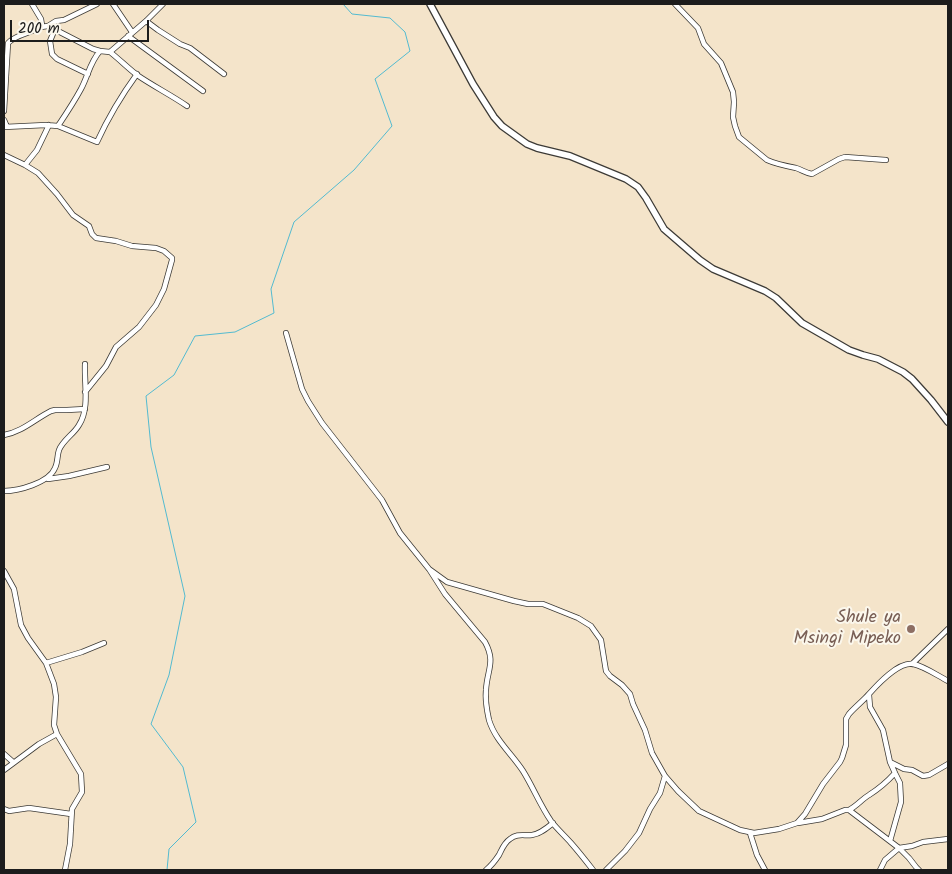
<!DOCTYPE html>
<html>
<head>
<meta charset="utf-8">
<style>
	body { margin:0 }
	#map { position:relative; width:952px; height:874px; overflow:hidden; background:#f4e4ca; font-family:Kalam,sans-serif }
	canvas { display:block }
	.frame { position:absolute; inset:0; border:5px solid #1c1c1c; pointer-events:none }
	.scale { position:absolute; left:10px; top:20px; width:139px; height:22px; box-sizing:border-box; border:2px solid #1c1c1c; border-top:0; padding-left:6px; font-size:15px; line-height:18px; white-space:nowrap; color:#1c1c1c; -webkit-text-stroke:4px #fbf7ec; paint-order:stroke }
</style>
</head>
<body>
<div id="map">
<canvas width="952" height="874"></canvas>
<div class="frame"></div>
<div class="scale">200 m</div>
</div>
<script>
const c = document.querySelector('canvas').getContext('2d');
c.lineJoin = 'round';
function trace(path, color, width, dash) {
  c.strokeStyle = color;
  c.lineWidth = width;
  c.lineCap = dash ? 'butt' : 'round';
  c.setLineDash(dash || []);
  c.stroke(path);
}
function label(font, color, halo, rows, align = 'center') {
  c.font = font + ' Kalam,sans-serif';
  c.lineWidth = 4;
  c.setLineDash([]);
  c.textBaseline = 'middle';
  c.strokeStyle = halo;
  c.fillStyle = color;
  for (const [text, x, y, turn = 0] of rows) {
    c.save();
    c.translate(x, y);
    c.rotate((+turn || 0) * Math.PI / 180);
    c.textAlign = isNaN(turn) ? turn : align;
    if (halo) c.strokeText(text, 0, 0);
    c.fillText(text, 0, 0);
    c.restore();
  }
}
trace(new Path2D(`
	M167 870 169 849 196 822 183 767 151 724 169 675 185 596 151 447 146 396 174 375 195 336 235 332 274 313 271 289 294 222 354 170 392 126 375 79 410 51 405 32 390 18 352 14 343 4`), '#52bad0', 1);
const minor = new Path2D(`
	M113 4 132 32
	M675 4 698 28 704 44 721 63 733 92 734 102 733 117 735 126 739 137 767 160C776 164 786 166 796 168 802 170 806 173 812 174L839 159 845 157 886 160
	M146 21 158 30 180 44 190 48 224 74
	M41 27 48 26 56 21 64 20 97 4
	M54 29 93 49 100 51
	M55 29 50 41 52 54 57 59 88 74
	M128 36 203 91
	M110 52C119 59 128 68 137 75 153 86 171 95 187 106
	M4 111 8 43C18 33 33 34 42 25L41 19 32 4
	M4 120 7 127
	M58 126C66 114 74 102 81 89 88 76 90 62 100 51L110 52 146 21 163 4
	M4 127 46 125 58 126 97 142C108 118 121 96 137 74
	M4 155 25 165 38 173 57 194 73 215 89 226 92 234 96 238 116 241 132 246 156 248 164 251 172 258V260L164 289 156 305 139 327 116 347 106 366 85 392
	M25 165 37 150 49 125
	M286 333 302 389 308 401 322 423 382 500 400 533 429 569 445 594 485 642C496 662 487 670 486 690 485 699 487 711 489 720 495 740 512 754 523 771 533 787 540 805 551 821 557 829 565 836 571 843 579 852 586 861 593 870
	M4 435C22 432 35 419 51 411L55 410H67L85 409
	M48 479 69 476 107 467
	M4 491C18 491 49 483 55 468 58 462 57 456 59 450 63 440 74 434 79 425 90 408 84 384 85 364
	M429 569 447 582 514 601 528 604H543L578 618 591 626 601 640 606 671 610 676 622 685 630 694 633 704 645 730 652 753 665 776 678 791 699 811 740 830 754 833 779 829 797 823 805 814 823 784 840 762 842 758 846 745V719L849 714C855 707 863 701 869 694 878 684 898 662 913 664 924 666 938 676 948 681
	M4 571 14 589 21 625 28 638 46 663 54 684 56 697 54 725 57 734 81 774 82 792 72 809 70 844 65 870
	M46 663 82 652 104 643
	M912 664 948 629
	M869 695 870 707 883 730 890 762 895 773 900 783 901 802 890 841
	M4 754 13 762
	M890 762 904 769 912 770 923 776 929 775 948 764
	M4 770 39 744 57 734
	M4 809 9 811 29 808 71 814
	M849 810C857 806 862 799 869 795 880 788 886 783 895 773
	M798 823 822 819 845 810H849L899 848 909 858 916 867 919 870
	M750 833 757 855 765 870
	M486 870C491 866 495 861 499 855 502 849 504 843 510 839 517 833 524 836 532 835 540 834 547 828 553 823
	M606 870 625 851 639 833 650 809 660 793 665 776
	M880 870 885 860 899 848 912 846 923 842 948 839`);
const tertiary = new Path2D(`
	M430 4 473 84 494 117 502 126 527 144 537 148 570 156 626 179 638 187 646 198 664 229 700 260 713 269 765 291 776 298 802 323 849 350 863 355 878 359 903 372 912 379 931 400 948 422`);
trace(minor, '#3c3a36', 6);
trace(tertiary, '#3c3a36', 8);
trace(minor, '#fff', 4.5);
trace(tertiary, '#fff', 5.5);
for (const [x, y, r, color] of [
	[911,629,5,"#8d6e63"]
]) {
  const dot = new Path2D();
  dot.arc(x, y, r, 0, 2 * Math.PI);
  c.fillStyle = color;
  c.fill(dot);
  trace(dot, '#fbf7ec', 2);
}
label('18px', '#785e54', '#fbf7ec', [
	["Shule ya",901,619],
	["Msingi Mipeko",901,640]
], 'right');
</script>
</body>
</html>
